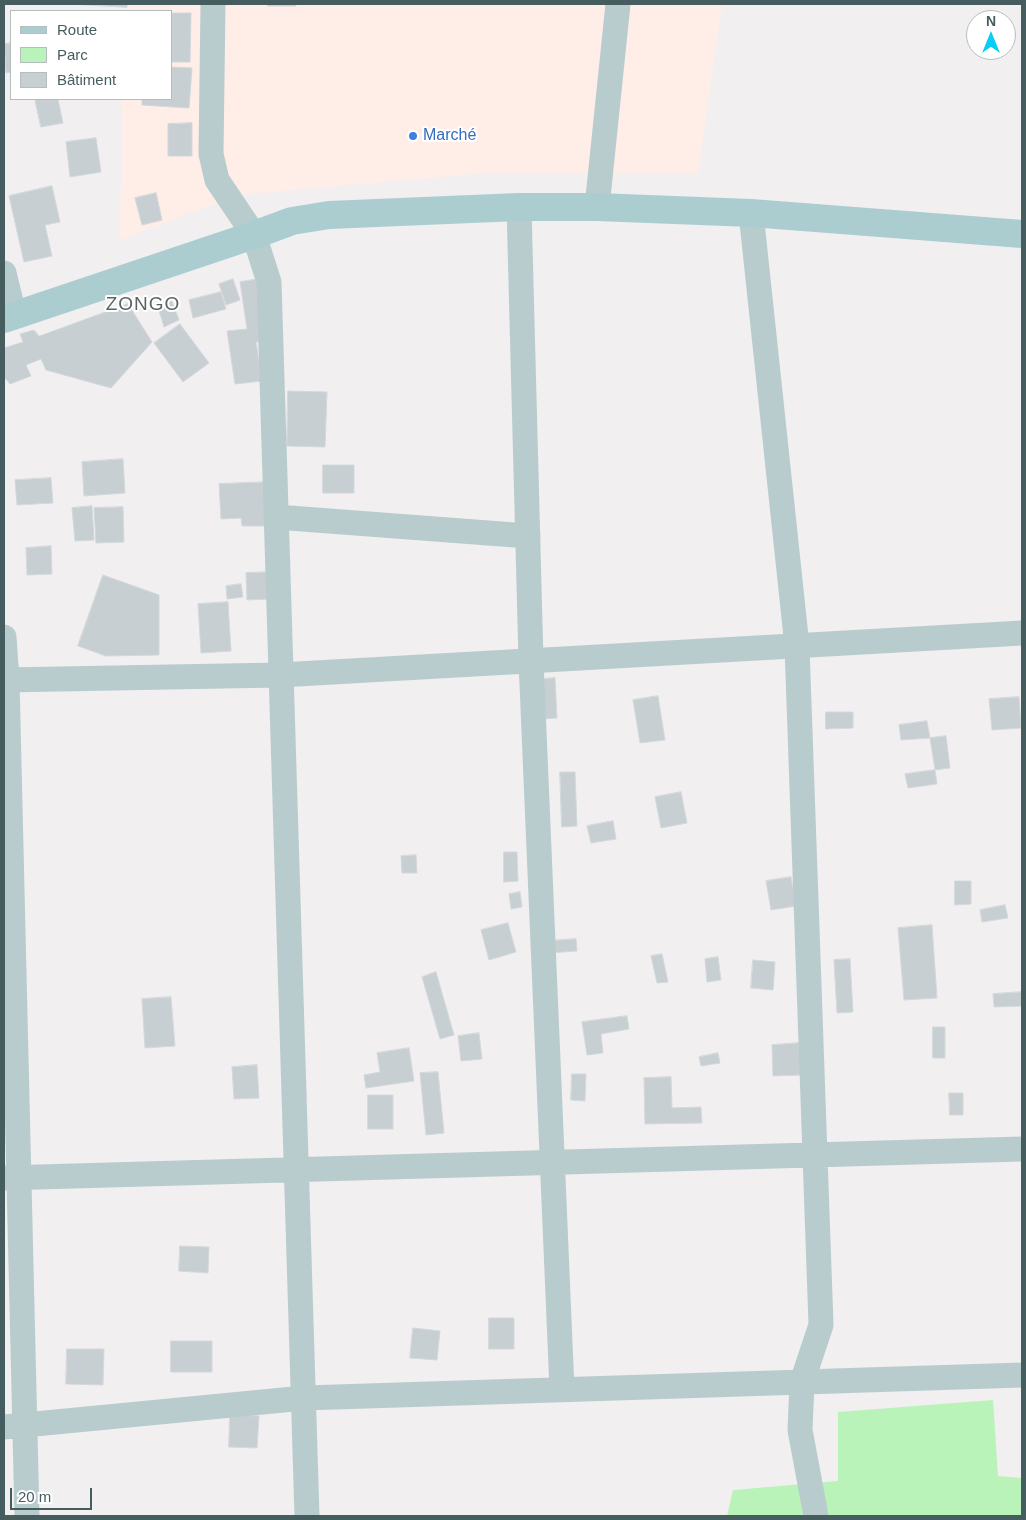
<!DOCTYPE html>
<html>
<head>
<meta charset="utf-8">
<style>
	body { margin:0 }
	#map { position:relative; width:1026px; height:1520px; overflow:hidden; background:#f2eff0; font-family:Arial,sans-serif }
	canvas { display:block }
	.frame { position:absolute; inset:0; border:5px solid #455d5e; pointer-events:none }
	.legend { position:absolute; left:10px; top:10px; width:162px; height:90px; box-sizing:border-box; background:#fff; border:1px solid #b5bebf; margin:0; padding:6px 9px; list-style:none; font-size:15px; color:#455d5e }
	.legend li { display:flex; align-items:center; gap:10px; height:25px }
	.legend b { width:25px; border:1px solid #b5bebf }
	.north { position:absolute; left:966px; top:10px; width:50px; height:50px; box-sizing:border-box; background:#fff; border:1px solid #b5bebf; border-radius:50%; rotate:0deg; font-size:14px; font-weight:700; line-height:20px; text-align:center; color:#455d5e }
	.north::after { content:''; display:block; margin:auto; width:18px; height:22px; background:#08cef3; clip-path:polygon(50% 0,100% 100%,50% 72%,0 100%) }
	.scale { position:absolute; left:10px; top:1488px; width:82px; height:22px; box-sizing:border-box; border:2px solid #455d5e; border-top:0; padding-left:6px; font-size:15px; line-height:18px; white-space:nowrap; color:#455d5e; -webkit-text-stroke:4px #fff; paint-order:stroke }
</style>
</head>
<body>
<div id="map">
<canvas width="1026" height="1520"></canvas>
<div class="frame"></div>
<ul class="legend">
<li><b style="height:6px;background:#accdd0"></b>Route</li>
<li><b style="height:14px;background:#baf3b9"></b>Parc</li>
<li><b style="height:14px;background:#c8cfd2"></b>Bâtiment</li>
</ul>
<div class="north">N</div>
<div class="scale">20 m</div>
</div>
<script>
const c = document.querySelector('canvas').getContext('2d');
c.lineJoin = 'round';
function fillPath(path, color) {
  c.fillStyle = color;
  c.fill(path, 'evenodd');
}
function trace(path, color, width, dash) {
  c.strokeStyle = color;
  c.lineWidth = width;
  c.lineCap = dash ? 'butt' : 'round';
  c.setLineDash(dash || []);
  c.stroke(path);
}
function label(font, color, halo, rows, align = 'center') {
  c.font = font + ' Arial,sans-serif';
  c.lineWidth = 4;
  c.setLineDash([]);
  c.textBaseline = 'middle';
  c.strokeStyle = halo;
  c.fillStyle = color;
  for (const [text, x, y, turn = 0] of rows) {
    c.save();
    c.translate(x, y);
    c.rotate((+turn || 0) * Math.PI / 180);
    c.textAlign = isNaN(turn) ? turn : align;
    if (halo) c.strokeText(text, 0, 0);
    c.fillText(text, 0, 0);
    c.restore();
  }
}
fillPath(new Path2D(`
	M124 4H722L698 173H486L237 195 120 240 122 99H171V11H123Z`), '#feeee7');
fillPath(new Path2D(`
	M993 1400 998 1476 1022 1478V1516H727L733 1490 838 1481V1412Z`), '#baf3b9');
const building = new Path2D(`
	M71 4H127V7Z
	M268 4H296V6H268Z
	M171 13H191L190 62H171Z
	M11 43V72L6 73 4 44Z
	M171 67 192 68 189 108 142 105V99H171Z
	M35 99H58L63 123 41 127Z
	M192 123V156H168V124Z
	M96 138 101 172 70 177 66 142Z
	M52 186 60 222 45 225 52 256 24 262 9 196Z
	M156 193 162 220 142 225 135 198Z
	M233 279 240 300 226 305 219 284Z
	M260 279 268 340 256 342 262 381 235 384 227 331 247 329 240 282Z
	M221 292 226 309 193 318 189 300Z
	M172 301 179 320 164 327 157 304Z
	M128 304 152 342 111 388 46 370 41 359 26 365 31 376 10 384 4 377V348L23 342 20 334 34 330 39 336Z
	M180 324 209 363 183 382 154 343Z
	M288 391 327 392 325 447 287 446Z
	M123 459 125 493 84 496 82 462Z
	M323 465H354V493H323Z
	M51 478 53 503 17 505 15 480Z
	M267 482V526H242L241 518 221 519 219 484Z
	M92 506 94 540 75 541 72 508Z
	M123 507 124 542 96 543 94 508Z
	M51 546 52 574 27 575 26 548Z
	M269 572 270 599 247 600 246 573Z
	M103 575 159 595V655L106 656 78 646Z
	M241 584 243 597 227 599 226 586Z
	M228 602 231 651 201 653 198 604Z
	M555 678 557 718 542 719 541 679Z
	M658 696 665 740 640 743 633 700Z
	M1019 697 1021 728 992 730 989 699Z
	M826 712H853V728L826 729Z
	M927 721 930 738 901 740 899 725Z
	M946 736 950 768 935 770 930 738Z
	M935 770 937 784 908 788 905 774Z
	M560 772H575L577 826 562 827Z
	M681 792 687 823 661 828 655 797Z
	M613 821 616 839 591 843 587 826Z
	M504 852H517L518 881 504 882Z
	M416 855 417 873H402L401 856Z
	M791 877 796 906 771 910 766 881Z
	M955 881H971V904L955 905Z
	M520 892 522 907 511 909 509 894Z
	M1005 905 1008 918 982 922 980 910Z
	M508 923 516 952 489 960 481 930Z
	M932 925 937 998 904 1000 898 928Z
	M576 939 577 951 549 953 548 941Z
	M662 954 668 982 657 983 651 956Z
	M718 957 721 980 707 982 705 959Z
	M850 959 853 1012 837 1013 834 960Z
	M753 960 775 962 773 990 751 988Z
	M436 972 454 1035 440 1039 422 977Z
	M1022 992V1006L994 1007 993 994Z
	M171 997 175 1046 145 1048 142 999Z
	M627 1016 629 1029 601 1034 603 1053 587 1055 582 1022Z
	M933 1027H945V1058H933Z
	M479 1033 482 1059 461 1061 458 1036Z
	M799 1043 801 1075 773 1076 772 1045Z
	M409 1048 414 1081 366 1088 364 1075 380 1072 377 1053Z
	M718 1053 720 1063 701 1066 699 1057Z
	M257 1065 259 1098 234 1099 232 1067Z
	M438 1072 444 1133 426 1135 420 1073Z
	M572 1074H586L585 1101 571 1100Z
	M671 1077 672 1108 701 1107 702 1123 645 1124 644 1078Z
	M949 1093H963V1115H950Z
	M368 1095H393V1129H368Z
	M180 1246 209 1247 208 1273 179 1271Z
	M489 1318H514V1349H489Z
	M413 1328 440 1331 437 1360 410 1358Z
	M171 1341H212V1372H171Z
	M67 1349H104L103 1385 66 1384Z
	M230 1415 259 1416 257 1448 229 1447Z`);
fillPath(building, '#c8cfd2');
trace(building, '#d2d8db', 1);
trace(new Path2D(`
	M213 4 211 154 217 180 254 235 269 282 307 1516
	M519 207 531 661 562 1389
	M597 207 618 4
	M751 213 797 646 821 1325 802 1382 800 1430 816 1516
	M4 273 14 314
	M276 517 528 536
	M4 637 7 680 27 1516
	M4 680 280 675 1022 633
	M4 1178 1022 1149
	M4 1427 304 1398 1022 1375`), '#b9cccd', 25);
trace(new Path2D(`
	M4 319 254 235 292 221 329 215 519 207H597L751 213 1022 234`), '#accdd0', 28);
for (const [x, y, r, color] of [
	[413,136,5,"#3f7fe0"]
]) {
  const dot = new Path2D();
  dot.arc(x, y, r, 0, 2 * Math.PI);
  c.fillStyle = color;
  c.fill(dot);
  trace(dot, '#fff', 2);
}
label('16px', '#366cbe', '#fff', [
	["Marché",423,136]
], 'left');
c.letterSpacing = '1px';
label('19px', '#5b6365', '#fff', [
	["ZONGO",143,305]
]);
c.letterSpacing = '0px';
</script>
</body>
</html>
